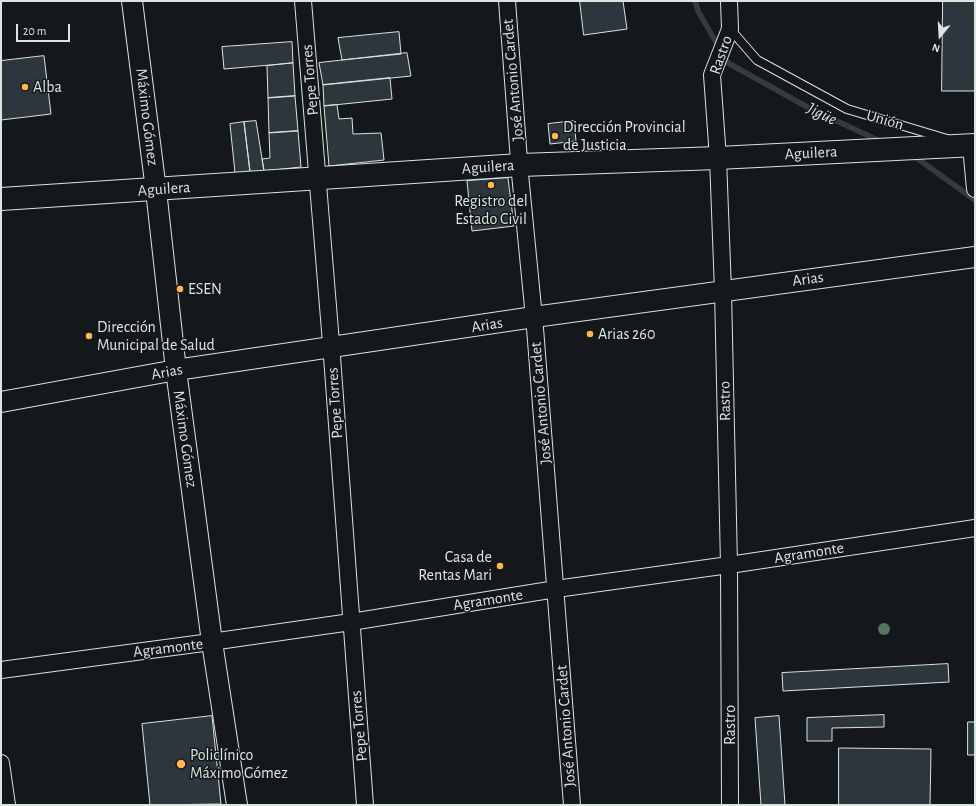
<!DOCTYPE html>
<html>
<head>
<meta charset="utf-8">
<style>
	body { margin:0 }
	#map { position:relative; width:976px; height:806px; overflow:hidden; background:#14181c; font-family:"Alegreya Sans",sans-serif }
	canvas { display:block }
	.frame { position:absolute; inset:0; border:2px solid #d8e6dc; pointer-events:none }
	.north { position:absolute; left:920px; top:16px; width:40px; height:40px; -webkit-text-stroke:3px #14181c; paint-order:stroke; rotate:198deg; font-size:11px; font-weight:700; line-height:16px; text-align:center; color:#d8e6dc }
	.north::after { content:''; display:block; margin:auto; width:14px; height:18px; background:#d8e6dc; clip-path:polygon(50% 0,100% 100%,50% 72%,0 100%) }
	.scale { position:absolute; left:16px; top:24px; width:54px; height:18px; box-sizing:border-box; border:2px solid #d8e6dc; border-top:0; padding-left:5px; font-size:12px; line-height:14px; white-space:nowrap; color:#d8e6dc; -webkit-text-stroke:3px #14181c; paint-order:stroke }
</style>
</head>
<body>
<div id="map">
<canvas width="976" height="806"></canvas>
<div class="frame"></div>
<div class="north">N</div>
<div class="scale">20 m</div>
</div>
<script>
const c = document.querySelector('canvas').getContext('2d');
c.lineJoin = 'round';
function trace(path, color, width, dash) {
  c.strokeStyle = color;
  c.lineWidth = width;
  c.lineCap = dash ? 'butt' : 'round';
  c.setLineDash(dash || []);
  c.stroke(path);
}
function fillPath(path, color) {
  c.fillStyle = color;
  c.fill(path, 'evenodd');
}
function label(font, color, halo, rows, align = 'center') {
  c.font = font + ' "Alegreya Sans",sans-serif';
  c.lineWidth = 3;
  c.setLineDash([]);
  c.textBaseline = 'middle';
  c.strokeStyle = halo;
  c.fillStyle = color;
  for (const [text, x, y, turn = 0] of rows) {
    c.save();
    c.translate(x, y);
    c.rotate((+turn || 0) * Math.PI / 180);
    c.textAlign = isNaN(turn) ? turn : align;
    if (halo) c.strokeText(text, 0, 0);
    c.fillText(text, 0, 0);
    c.restore();
  }
}
trace(new Path2D(`
	M695 1 698 11 728 63 811 109 882 142
	M911 156 918 159 975 200`), '#363b3e', 5.5);
const building = new Path2D(`
	M580 1H623L627 29 584 35Z
	M943 1H975V91H942Z
	M399 32 401 54 342 60 338 38Z
	M292 42 293 63 224 69 222 47Z
	M407 53 411 76 323 85 319 63Z
	M44 56 51 114 1 120V61Z
	M293 63 295 96 268 98 267 66Z
	M390 78 392 99 324 106 323 85Z
	M295 96 298 131 269 133 268 98Z
	M337 105 339 119 352 118 353 134 381 133 384 160 329 166 324 106Z
	M256 121 264 171 250 172 244 122Z
	M574 121 576 141 550 144 548 124Z
	M244 122 250 172 235 173 230 124Z
	M298 131 301 167 264 171 262 159 270 158 269 133Z
	M508 178 514 226 472 231 467 181Z
	M948 664 949 682 783 691 782 673Z
	M884 715V727L832 728V741H807V718Z
	M212 716 221 804 150 805 142 724Z
	M779 716 785 805H761L755 718Z
	M968 722H975V755H968Z
	M839 748 931 749 930 805H839Z`);
fillPath(building, '#2c363c');
trace(building, '#d8e6dc', 1);
const service = new Path2D(`
	M730 29 757 60 847 109 947 139`);
const minor = new Path2D(`
	M303 1 331 343 365 805
	M507 1 520 174 535 328 572 805
	M729 1 730 29 712 75 718 158 723 291 729 565 730 805
	M971 146 975 189
	M1 670 218 641 351 622 556 589 736 564 975 528
	M1 763 7 805`);
const tertiary = new Path2D(`
	M132 1 156 190 176 370 212 642 237 805
	M1 402 176 370 534 317 975 257`);
const secondary = new Path2D(`
	M1 199 520 165 718 158 975 145`);
trace(service, '#d8e6dc', 10);
trace(minor, '#d8e6dc', 18);
trace(tertiary, '#d8e6dc', 22);
trace(secondary, '#d8e6dc', 24);
trace(service, '#14181c', 8);
trace(minor, '#14181c', 16);
trace(tertiary, '#14181c', 20);
trace(secondary, '#14181c', 22);
c.fillStyle = '#55745f';
for (const [x, y] of [
	[884,629]
]) {
  c.beginPath();
  c.arc(x, y, 6, 0, 2 * Math.PI);
  c.fill();
}
for (const [x, y, r, color] of [
	[25,87,4,"#ffb74d"],
	[555,136,4,"#ffb74d"],
	[491,185,4,"#ffb74d"],
	[180,289,4,"#ffb74d"],
	[590,334,4,"#ffb74d"],
	[89,336,4,"#ffb74d"],
	[500,566,4,"#ffb74d"],
	[181,764,5,"#ffb74d"]
]) {
  const dot = new Path2D();
  dot.arc(x, y, r, 0, 2 * Math.PI);
  c.fillStyle = color;
  c.fill(dot);
  trace(dot, '#14181c', 1.5);
}
label('16px', '#d8e6dc', '#14181c', [
	["Rastro",721,55,-71],
	["Pepe Torres",310,80,-95],
	["José Antonio Cardet",513,80,-95],
	["Máximo Gómez",147,117,83],
	["Unión",885,120,16],
	["Aguilera",811,153,-3],
	["Aguilera",488,167,-4],
	["Aguilera",164,189,-4],
	["Arias",808,279,-8],
	["Arias",487,325,-9],
	["Arias",167,372,-10],
	["Rastro",725,401,-91],
	["Pepe Torres",335,403,-94],
	["José Antonio Cardet",541,403,-95],
	["Máximo Gómez",185,439,82],
	["Agramonte",809,553,-9],
	["Agramonte",488,600,-9],
	["Agramonte",168,648,-7],
	["Rastro",730,725,-90],
	["Pepe Torres",359,726,-95],
	["José Antonio Cardet",566,726,-94]
]);
label('16px', '#d8e6dc', '#14181c', [
	["Alba",33,87],
	["Dirección Provincial",563,127],
	["de Justicia",563,145],
	["Registro del",491,201,"center"],
	["Estado Civil",491,219,"center"],
	["ESEN",188,289],
	["Dirección",97,327],
	["Municipal de Salud",97,345],
	["Arias 260",598,334],
	["Casa de",492,557,"right"],
	["Rentas Mari",492,575,"right"],
	["Policlínico",190,755],
	["Máximo Gómez",190,773]
], 'left');
label('italic 17px', '#d8e6dc', '#14181c', [
	["Jigüe",822,114,26]
]);
</script>
</body>
</html>
